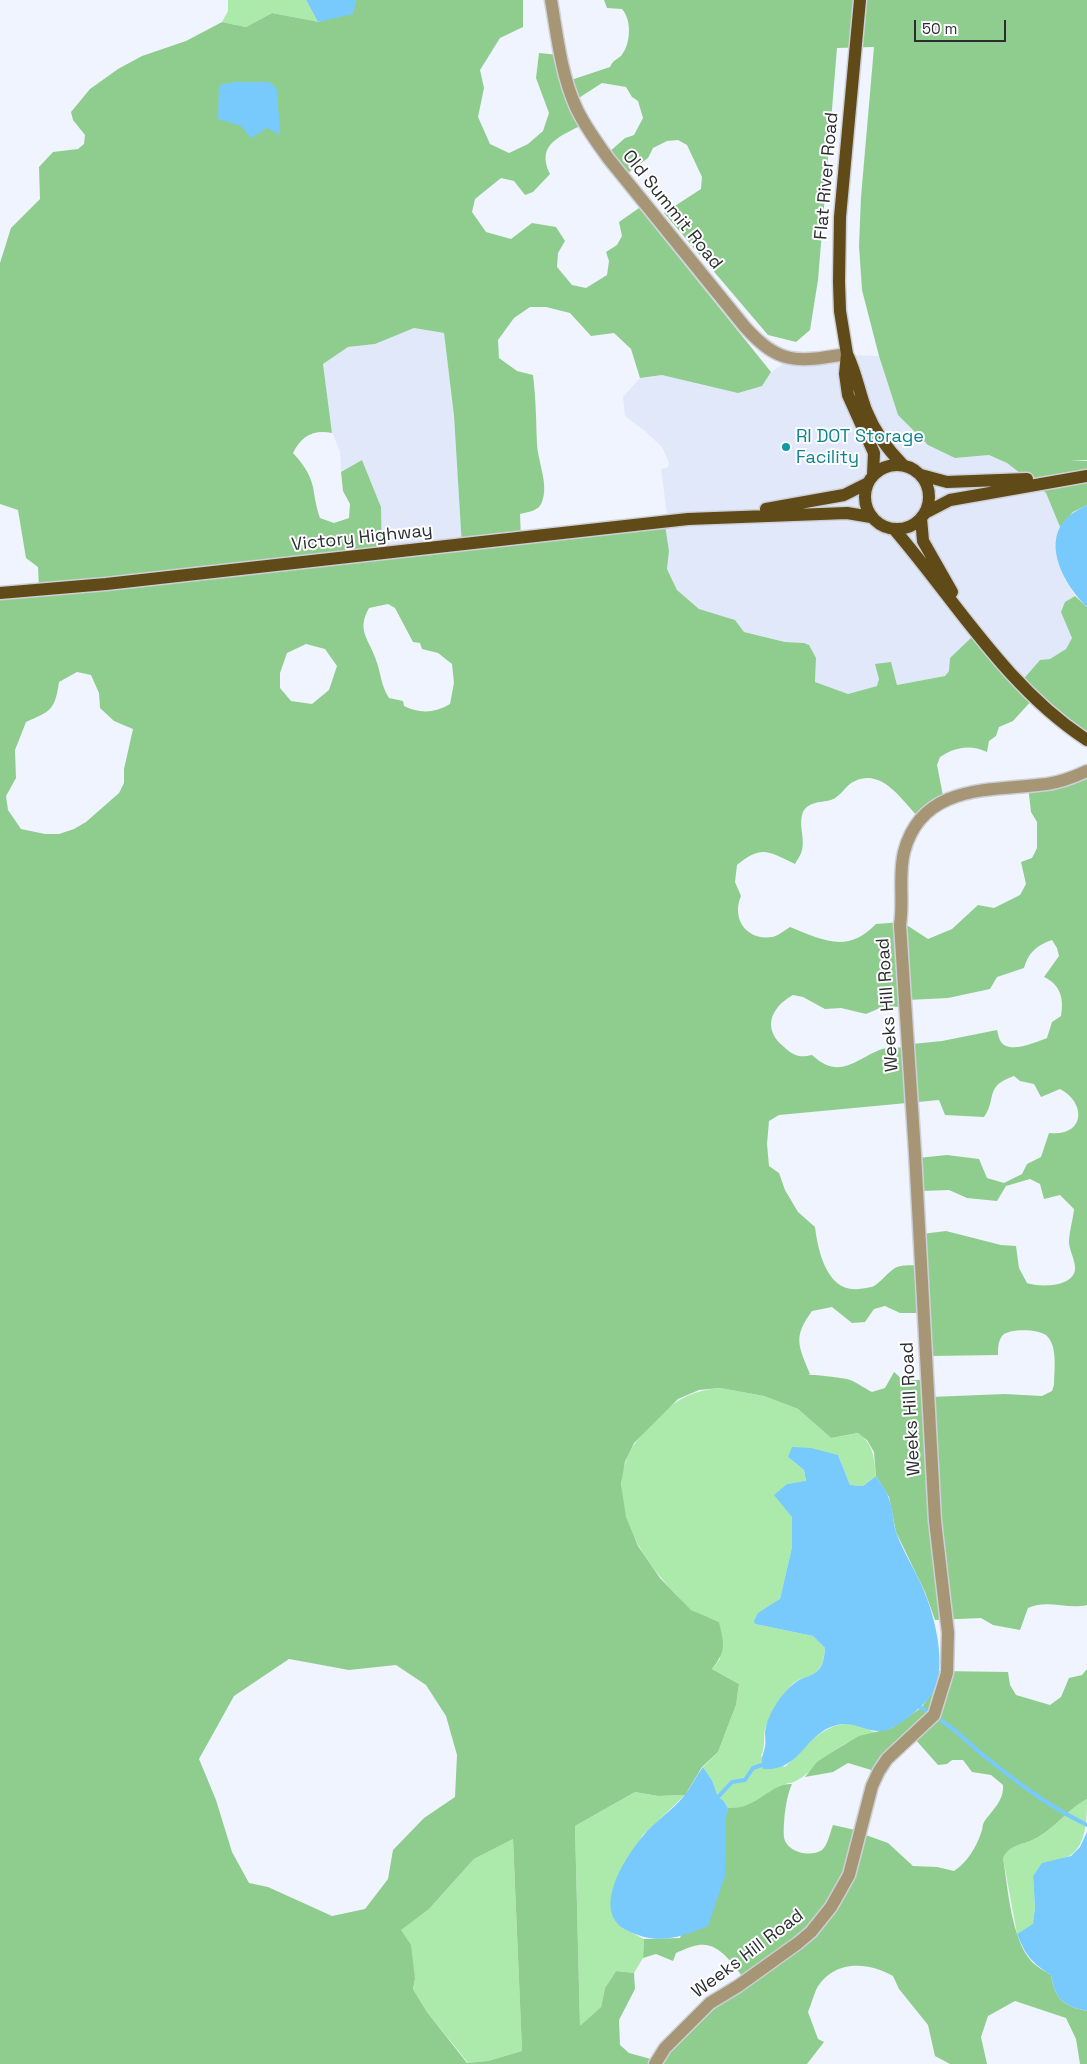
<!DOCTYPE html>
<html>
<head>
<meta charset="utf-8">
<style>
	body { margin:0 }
	#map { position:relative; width:1087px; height:2064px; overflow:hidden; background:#f0f4fe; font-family:"Space Grotesk",sans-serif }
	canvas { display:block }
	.scale { position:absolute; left:914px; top:20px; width:92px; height:22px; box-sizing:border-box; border:2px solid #2b2d31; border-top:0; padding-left:6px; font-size:15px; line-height:18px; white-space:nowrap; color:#2b2d31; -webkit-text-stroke:4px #fff; paint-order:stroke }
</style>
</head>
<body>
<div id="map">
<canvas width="1087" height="2064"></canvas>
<div class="scale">50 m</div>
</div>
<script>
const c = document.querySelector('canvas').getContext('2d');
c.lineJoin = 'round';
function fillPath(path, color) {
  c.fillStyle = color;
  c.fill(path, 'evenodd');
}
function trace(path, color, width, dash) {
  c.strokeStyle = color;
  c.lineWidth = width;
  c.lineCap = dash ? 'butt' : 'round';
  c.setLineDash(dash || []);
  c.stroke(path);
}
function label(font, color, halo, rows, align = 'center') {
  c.font = font + ' "Space Grotesk",sans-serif';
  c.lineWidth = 4;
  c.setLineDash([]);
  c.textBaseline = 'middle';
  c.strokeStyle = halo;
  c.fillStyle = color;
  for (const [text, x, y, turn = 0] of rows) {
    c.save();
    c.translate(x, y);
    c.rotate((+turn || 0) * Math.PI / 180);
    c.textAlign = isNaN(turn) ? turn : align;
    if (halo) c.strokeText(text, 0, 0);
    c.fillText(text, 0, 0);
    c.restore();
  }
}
fillPath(new Path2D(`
	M414 328 444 333 454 416 462 547 382 554 381 507 362 460 341 472 340 452 332 432 323 364 348 347 375 344Z
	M848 355 879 356 898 415 955 458 989 455 1007 463 1046 493 1060 527 1056 549 1064 578 1075 596 1065 602 1072 638 1066 649 1050 659 1040 660 1020 683 949 671 945 676 897 685 891 662 879 679 877 686 848 694 839 692 815 682 816 658 803 643 786 642 744 632 735 620 699 609 677 590 667 569 669 551 665 525 668 522 661 469 668 467 669 463 662 447 645 431 625 416 623 397 640 378 662 375 686 379 762 386 771 372 791 359Z`), '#e0e8fa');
fillPath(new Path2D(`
	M228 0H306L318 22 272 13 246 27 222 22 228 11Z
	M720 1388 764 1396 798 1409 831 1438 859 1433C874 1446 874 1458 876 1476L863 1486 850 1485 838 1455 788 1457 804 1470 806 1482 787 1484 792 1517V1547L780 1599 755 1624 813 1636 825 1648C822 1686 802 1670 789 1688 782 1697 768 1719 765 1729 763 1739 766 1746 761 1756L785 1767C804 1749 824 1720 854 1724 861 1725 869 1730 876 1733 861 1736 849 1741 836 1749 823 1757 801 1784 788 1783 769 1794 750 1810 728 1808L723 1800 718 1797 712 1780 703 1767 718 1752 736 1705 739 1684 712 1669 720 1659 719 1622C710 1618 699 1615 691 1610 685 1606 680 1598 675 1593 644 1561 608 1508 626 1461 631 1445 641 1435 652 1424 673 1401 689 1391 720 1388Z
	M635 1792 658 1796 685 1795 643 1835 627 1859 622 1928 644 1939 643 1958 634 1973 616 1971 605 1988 601 2007 580 2027 575 1826Z
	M1087 1799C1087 1817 1087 1846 1069 1856 1050 1865 1048 1855 1033 1876L1035 1907 1033 1925 1017 1934 1003 1858C1012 1842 1024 1846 1038 1837 1056 1827 1068 1809 1087 1799Z
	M513 1839 522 2051 488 2061 468 2063 427 2012 413 1989 415 1979 400 1930 429 1909 474 1859Z`), '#aceaac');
fillPath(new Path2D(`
	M356 0H523V27L500 38 480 70 484 88 478 117 490 144 509 153 528 144 543 131 549 113 536 78 539 53 559 55 565 82 610 67C613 60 616 60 621 56 631 44 632 20 622 9L607 8 604 0H1087V460L1070 461H1087V505L1073 512 1060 527 1046 493 1007 463 989 455 955 458 928 445 898 415 879 356 862 290 859 246 861 197 874 47 837 48 818 280 810 330 796 342 768 335 664 213 701 189 702 177 687 145 678 140 667 141 653 148 648 158 625 175 608 153 625 138 634 135 643 118 638 101 632 97 626 87 602 83 574 101 584 124C561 136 535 144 550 174L533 192 525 195 514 181 501 178 475 199 472 212 486 232 511 239 532 223 556 227 565 241 558 253 557 267 572 285 586 288 607 275 609 261 606 252 617 245 622 236 619 222 639 208 771 372 762 386 738 393 662 375 640 378 631 349 614 333 591 336 570 313 546 307H530L514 318 498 340 499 358 517 371 533 375C536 400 536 419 537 444 538 463 549 484 542 502 539 511 528 512 520 514L521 539 665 525 669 551 667 569 677 590 699 609 735 620 744 632 785 642 804 643 809 645 816 658 815 682 848 694 877 686 879 679 875 664 891 662 897 685 945 676 949 671 950 658 972 637 1020 683 1040 660 1050 659 1066 649 1072 638 1061 612 1065 602 1075 596 1087 607V740L1033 699 1013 721 999 727 996 736 989 741 987 752C970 744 955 747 940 757L937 765 944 801 920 819C903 802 883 768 855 781 845 785 841 797 831 800 820 803 806 801 802 815 799 826 805 839 802 850 801 855 797 860 795 864 769 852 762 844 737 865L735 882 741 896C731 919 747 941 772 937 778 936 785 930 790 927 823 940 847 954 876 924L902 922 928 939 952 929 978 905 994 908 1020 895 1026 884 1021 862 1032 858 1037 848V822L1031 812 1028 786 1087 773V1605C1067 1610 1048 1599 1028 1608L1020 1630 993 1625 981 1618 935 1620 925 1592 896 1532 889 1497 876 1476 874 1452 867 1440 858 1433 831 1438 798 1409 764 1396 720 1388 699 1390 678 1399 634 1443 625 1462 621 1484 626 1517 638 1546 660 1578 691 1610 719 1622C724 1644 727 1650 712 1669L739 1684 736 1705 718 1752 702 1767 685 1795 658 1796 635 1792 575 1826 580 2026 601 2007 605 1988 616 1971 634 1973 635 1989 619 2020 620 2045 629 2053 658 2061 692 2020 745 1980C734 1966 720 1942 699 1945 691 1946 683 1950 676 1953L673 1961 656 1954 643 1958 644 1939 680 1938 728 1808C757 1810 770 1783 792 1784 786 1796 783 1823 784 1837 786 1852 810 1858 822 1850 828 1845 830 1832 833 1825L860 1831 863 1834 888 1843 913 1866 937 1867 954 1871C967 1862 976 1848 981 1833 983 1829 982 1825 984 1822 993 1809 1004 1801 1003 1785L991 1775 972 1772 963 1760H952L947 1764 938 1765 914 1738 878 1772 848 1763 833 1772 805 1777 817 1762 835 1750 859 1736 892 1728 921 1708 933 1692 939 1671 1008 1672 1010 1685 1016 1695 1050 1705 1061 1697 1069 1678 1082 1675 1087 1669V1799C1068 1809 1056 1827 1038 1837 1024 1846 1012 1842 1003 1858 1008 1888 1011 1939 1032 1962 1037 1967 1045 1971 1051 1975 1055 1999 1063 2006 1087 2011V2064H1080L1076 2039 1066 2018 1015 2001 988 2016 981 2037 987 2064H950L935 2056 928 2025 899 1989 893 1976C867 1961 832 1960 816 1990 813 1997 811 2005 808 2012L818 2039 824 2042 807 2064H0V592L39 589 38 567 26 558 18 510 0 504V263L11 228 40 199 39 167 53 152 78 149 84 144 85 135 73 120 71 112 90 89 118 69 142 56 186 41 222 22 246 27 272 13 319 22ZM414 328 444 333 454 416 462 547 382 554 381 507 362 460 341 472 343 491 350 504 349 518 334 523 320 518C316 507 315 498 313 487 310 473 302 463 293 453 301 436 314 429 332 433L323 364 348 347 375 344ZM388 604 395 608 413 642 420 643 422 649 438 653 452 664 454 683 450 704C435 713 420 714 404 706L403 701 389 698C381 686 381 673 376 660 369 639 356 631 369 608ZM306 644 325 649 337 666 329 690 312 704 291 701 280 688V673L287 653ZM77 672 91 675 99 693 100 708 114 721 133 729 124 769V783L119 793 86 822 74 829 59 834H45L21 829 8 810 6 796 16 778 15 750 26 722C51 711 55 710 59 682ZM1052 940 1057 948 1059 956 1044 977C1061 985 1064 999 1061 1016L1052 1022 1047 1038C1037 1042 1009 1054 1001 1042 999 1039 998 1034 997 1030L942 1041 912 1044 909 1047C901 1048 890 1047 882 1049 855 1059 840 1081 812 1055 799 1058 794 1056 784 1047 762 1029 770 1008 793 995L803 997 825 1009 841 1008 866 1014 880 1008 906 1006 908 1000 948 998 990 989 997 977 1024 968C1028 953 1037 945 1052 940ZM1014 1076 1020 1081 1034 1084 1041 1097 1060 1089C1087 1103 1085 1137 1049 1133L1041 1157 1027 1164 1022 1174 1004 1183 987 1178 979 1159 947 1155 918 1158 921 1191 949 1190 967 1198 997 1201 1006 1186 1030 1179 1040 1184 1044 1199 1060 1195 1074 1209C1073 1220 1069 1232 1069 1243 1070 1252 1076 1262 1075 1270 1072 1288 1038 1287 1027 1283L1019 1268 1016 1246 1001 1245 946 1231 922 1234V1265C914 1266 902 1264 895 1268 887 1273 882 1281 874 1286 870 1288 863 1288 859 1289 827 1293 818 1251 815 1227L798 1212 785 1190 779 1173 769 1166 767 1144 769 1121 779 1115 939 1100 945 1115 984 1117C997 1099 984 1086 1014 1076ZM885 1306 900 1313H923L930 1356 998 1355C998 1348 998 1342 1002 1336 1009 1328 1039 1329 1047 1336 1058 1347 1054 1371 1054 1385L1052 1391 1042 1396 1005 1394 930 1397 928 1380H903L894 1372 885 1388 872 1392C864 1388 855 1381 847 1379 841 1378 811 1374 807 1375L810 1374C798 1345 793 1337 812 1311L832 1307 852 1323 865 1322 874 1309ZM289 1659 349 1670 396 1665 426 1685 446 1716 457 1755 455 1797 424 1818 393 1850 388 1879 365 1909 332 1916 268 1887 249 1883 232 1852 216 1800 199 1759 234 1696ZM513 1839 522 2051 488 2061 467 2063 427 2012 413 1989 415 1979 411 1945 401 1930 429 1909 474 1859Z`), '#8fcd8f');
fillPath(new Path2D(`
	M306 0H355L356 1 353 14 318 22Z
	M234 82H270L277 89 280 135 267 128 251 138 241 126 218 119 219 85Z
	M1087 505V607C1068 589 1046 553 1060 527 1066 516 1077 510 1087 505Z
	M792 1447 811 1448 838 1455 850 1485 863 1486 876 1476C880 1483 887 1491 889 1499 893 1510 893 1522 896 1532 903 1552 916 1571 924 1591 935 1617 948 1668 932 1694 924 1706 904 1722 892 1728 872 1738 857 1720 837 1725 804 1733 801 1772 763 1769 761 1758 762 1758 765 1747 766 1743 765 1737 765 1732 767 1716 778 1699 789 1688 806 1670 823 1683 825 1648L813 1636 755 1624 754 1621 758 1613 780 1599 792 1547V1517L774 1495 787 1484 806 1481 804 1470 788 1457Z
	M703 1767 712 1780 718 1797 723 1800 728 1808 726 1817 725 1876 708 1926C679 1938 657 1945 628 1931 589 1913 625 1857 643 1836 655 1821 672 1811 684 1796 691 1787 696 1776 703 1767Z
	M1087 1832V2011C1063 2006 1055 1999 1051 1975 1031 1962 1026 1956 1017 1934L1033 1924 1035 1907 1033 1876 1042 1863 1071 1856 1080 1847Z`), '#78c9fc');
trace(new Path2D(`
	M921 1708 925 1710
	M942 1721C959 1732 971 1746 987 1758 1019 1784 1050 1807 1087 1825
	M718 1797 732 1782 745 1780 753 1768 762 1765`), '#78c9fc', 4);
const minor = new Path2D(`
	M551 0C557 35 561 73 575 105 583 124 596 141 608 158L745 327C780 366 798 362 847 354
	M655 2064 665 2048 710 2003 738 1986 798 1943 811 1932 831 1907 849 1875 872 1786 879 1771 887 1759 934 1715 947 1673 948 1633 935 1521 915 1153 900 925C904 901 898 877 904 852 922 783 991 791 1047 784 1061 782 1074 777 1087 771`);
const major = new Path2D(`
	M860 0 840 217 839 282 840 311 847 354 845 374 848 395 874 453 873 475
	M847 354C856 372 859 391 866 410 874 430 888 450 903 465
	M865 497a32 32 0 1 1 64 0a32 32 0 1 1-64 0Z
	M921 475 947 482 1027 479
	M766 509 844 495 868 483
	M925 513 950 500 1087 476
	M921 518 923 541 952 592
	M894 529C956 601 1006 687 1087 740
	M0 593 106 584 688 519 847 513 871 517`);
trace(minor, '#cdd0d9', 15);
trace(major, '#cdd0d9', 15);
trace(minor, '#a69676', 12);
trace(major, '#604a17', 12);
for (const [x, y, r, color] of [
	[786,447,5,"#0f9aa8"]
]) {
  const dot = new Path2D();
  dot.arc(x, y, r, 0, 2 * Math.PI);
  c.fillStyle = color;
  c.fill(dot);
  trace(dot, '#fff', 2);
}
label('18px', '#2b2d31', '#fff', [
	["Flat River Road",827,176,-85],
	["Old Summit Road",672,210,51],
	["Victory Highway",362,538,-6],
	["Weeks Hill Road",888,1005,-94],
	["Weeks Hill Road",911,1409,-93],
	["Weeks Hill Road",748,1954,-37]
]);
label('18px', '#0d838f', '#fff', [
	["RI DOT Storage",796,437],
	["Facility",796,458]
], 'left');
</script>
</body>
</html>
